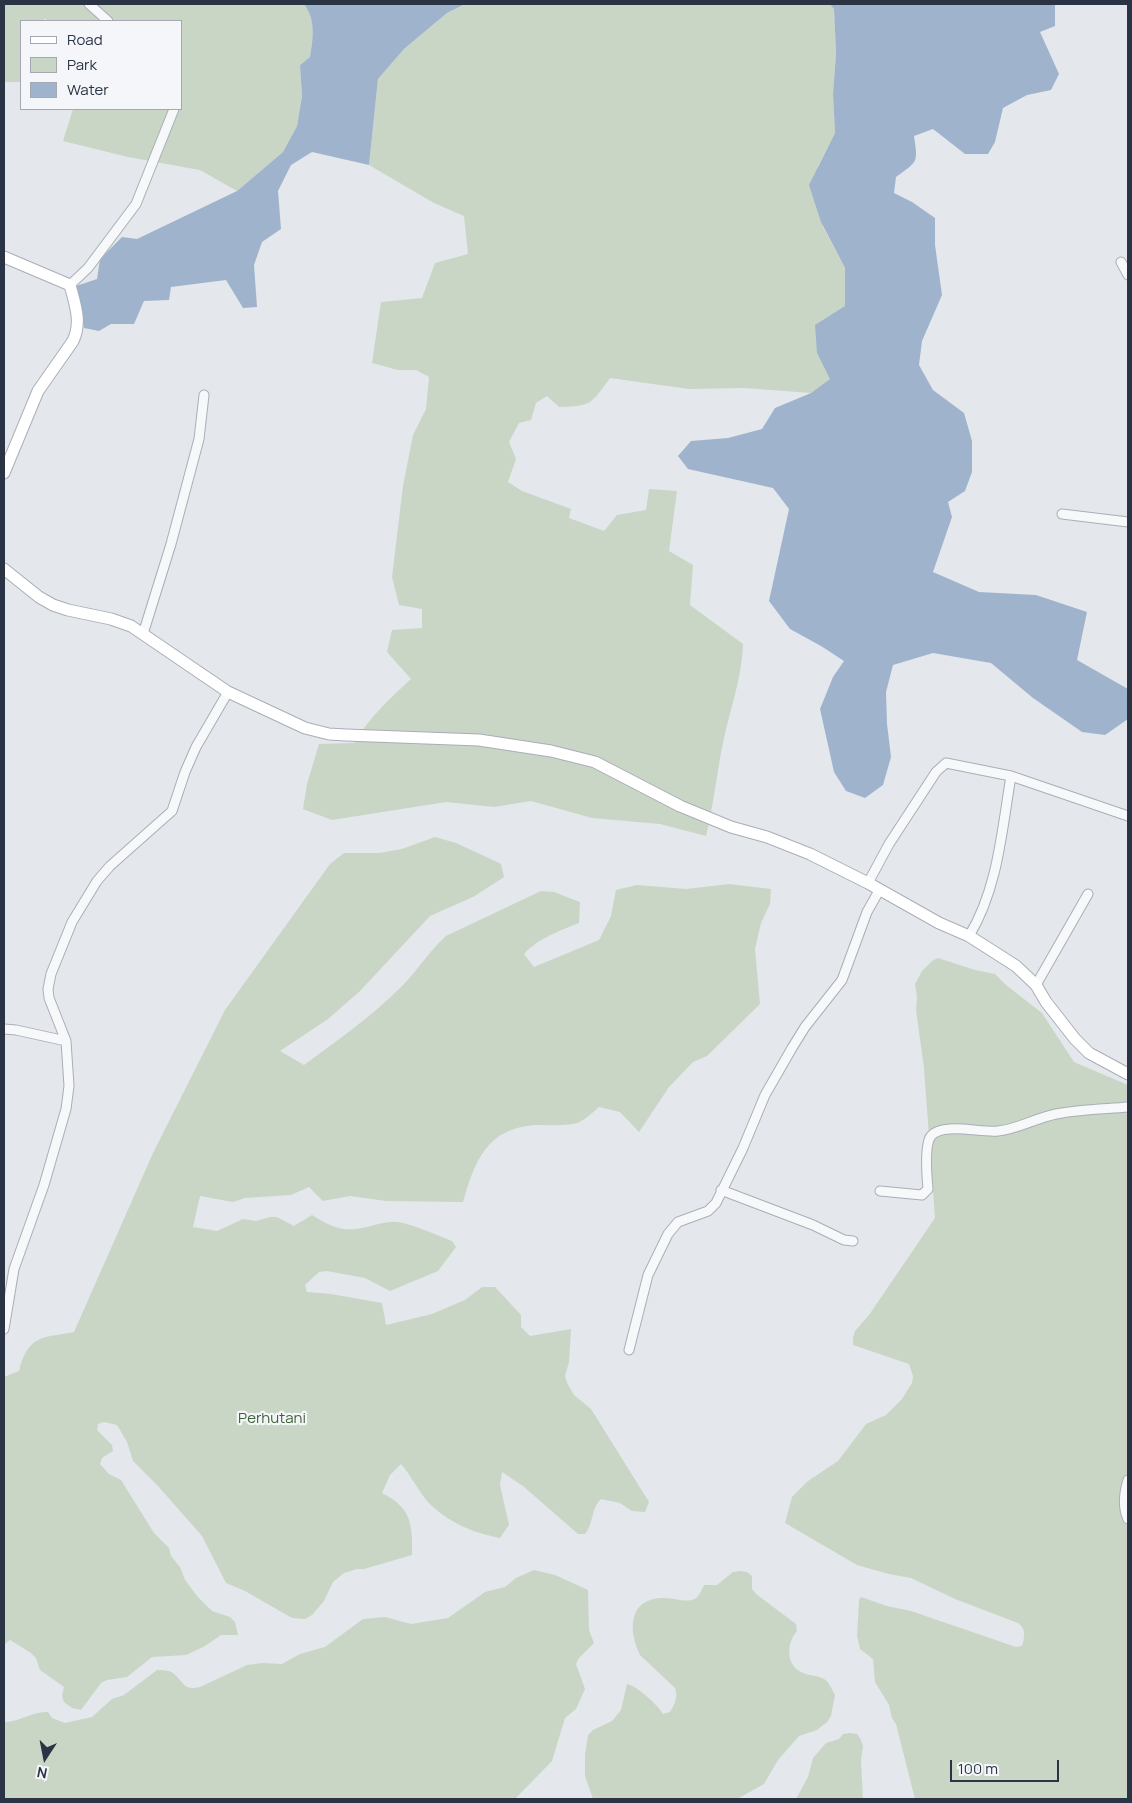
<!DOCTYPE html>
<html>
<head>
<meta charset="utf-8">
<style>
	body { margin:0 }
	#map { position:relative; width:1132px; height:1803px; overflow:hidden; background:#e4e7ec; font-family:Manrope,sans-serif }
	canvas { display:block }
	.frame { position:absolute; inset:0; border:5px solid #2b3445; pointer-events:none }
	.legend { position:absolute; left:20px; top:20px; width:162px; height:90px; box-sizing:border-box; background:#f4f6f9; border:1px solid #a4a8b1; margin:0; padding:6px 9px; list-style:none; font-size:15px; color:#2b3445 }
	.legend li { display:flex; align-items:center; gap:10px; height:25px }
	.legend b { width:25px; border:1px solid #a4a8b1 }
	.north { position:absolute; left:20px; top:1733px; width:50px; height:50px; -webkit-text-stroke:4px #f4f6f9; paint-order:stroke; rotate:191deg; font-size:14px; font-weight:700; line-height:20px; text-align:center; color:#2b3445 }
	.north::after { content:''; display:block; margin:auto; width:18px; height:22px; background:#2b3445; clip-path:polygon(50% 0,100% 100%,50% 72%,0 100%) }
	.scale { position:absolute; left:950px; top:1760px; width:109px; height:22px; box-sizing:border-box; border:2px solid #2b3445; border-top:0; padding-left:6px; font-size:15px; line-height:18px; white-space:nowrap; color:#2b3445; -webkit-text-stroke:4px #f4f6f9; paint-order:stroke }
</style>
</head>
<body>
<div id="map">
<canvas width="1132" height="1803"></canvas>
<div class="frame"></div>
<ul class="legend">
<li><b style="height:6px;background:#fff"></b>Road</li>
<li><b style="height:14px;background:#c9d6c5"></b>Park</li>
<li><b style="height:14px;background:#9fb4cc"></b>Water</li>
</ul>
<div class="north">N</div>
<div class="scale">100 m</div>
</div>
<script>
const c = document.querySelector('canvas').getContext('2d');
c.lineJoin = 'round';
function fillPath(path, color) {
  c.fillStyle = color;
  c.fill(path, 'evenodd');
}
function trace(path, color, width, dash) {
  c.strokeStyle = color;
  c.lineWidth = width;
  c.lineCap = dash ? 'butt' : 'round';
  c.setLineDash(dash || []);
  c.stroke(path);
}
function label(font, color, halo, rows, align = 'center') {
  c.font = font + ' Manrope,sans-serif';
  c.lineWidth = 4.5;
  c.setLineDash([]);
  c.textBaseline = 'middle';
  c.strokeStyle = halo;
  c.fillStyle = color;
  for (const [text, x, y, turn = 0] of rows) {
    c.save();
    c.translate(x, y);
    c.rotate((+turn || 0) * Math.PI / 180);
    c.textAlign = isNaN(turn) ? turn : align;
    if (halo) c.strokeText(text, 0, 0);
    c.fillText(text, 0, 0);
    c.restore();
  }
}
fillPath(new Path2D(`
	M4 4H304C316 18 313 40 310 57L300 65 302 96 297 126 283 152 237 191 200 170 128 157 63 141 73 109H181V21H47L45 18 43 21H21V82H4Z
	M465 4H830L834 8 836 53 833 94 835 133 818 166 823 227 845 268V306L817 353 831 379 811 393 744 388 689 389 610 378C591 404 592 406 559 407L547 396 536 403 531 420 519 423 509 442 516 459 508 482 522 491 571 509 569 518 604 531 617 515 646 510 649 489 677 491 669 551 693 565 690 605 743 644C742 676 731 707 724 738 717 770 714 804 706 836L660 824 592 818 531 801 494 807 446 802 332 820 303 809 307 784 319 744 354 743C369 718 389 699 411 679L387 652 392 630 422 628V609L399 605 392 577 403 486 413 435 426 409 429 377 416 370H398L372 363 381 302 422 298 435 263 468 254 464 216 434 203 369 165 378 79 404 49 447 13Z
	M435 837 456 843 495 861 501 864 504 877 473 897 430 916 360 991 328 1019 280 1051 304 1065C337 1041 369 1018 398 990 416 973 428 952 446 936L541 891 554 892 580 902 579 923C561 930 537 939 524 954L534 967 599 940 611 916 616 890 637 885 686 889 729 884 771 889 770 904 761 923 755 949 760 1004 707 1056 693 1062 669 1087 639 1132 620 1112 599 1107C593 1112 585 1120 577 1123 569 1126 545 1125 535 1125 486 1129 475 1161 463 1202L386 1201 350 1196 323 1201 309 1187 291 1195 245 1198 233 1202 200 1196 193 1227 217 1231 243 1219 256 1221 270 1217H277L294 1226 312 1215C334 1229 345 1233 371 1226 379 1224 388 1221 397 1222 410 1223 439 1236 452 1241L456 1247 438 1271 390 1291 365 1278 327 1271 319 1272 305 1285 307 1292 331 1294 382 1303 386 1325 432 1314 465 1300 482 1287H495L521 1315V1327L530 1336 571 1329 569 1362 565 1376 567 1383 574 1395 591 1409 649 1502 645 1512 632 1511 620 1503 601 1499C591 1508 594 1523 585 1534H578L523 1486 502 1472 500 1485 509 1525 500 1538C473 1533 447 1522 428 1502 418 1490 411 1476 401 1464L390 1475 382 1493C411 1507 413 1525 412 1555L364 1569H357L344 1573 333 1582 324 1601 312 1615 305 1619 292 1618 245 1591 226 1583 202 1536 158 1486 133 1461 127 1442 117 1425 104 1422 98 1424 97 1430 112 1445 113 1451 102 1458 100 1464 109 1474 121 1480 154 1533 169 1548 171 1556 180 1567 185 1580 197 1596 212 1611 230 1617 235 1622 238 1635H221L205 1646 186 1655 152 1657 127 1677 107 1680 101 1683 81 1710 72 1708 64 1702 62 1696 64 1687 40 1670 36 1658 31 1653 10 1640 5 1644 4 1648V1377L19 1371C28 1334 43 1338 74 1332L153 1153 225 1010 330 864 344 853H379L402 849Z
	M938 958 975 970 995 974 1006 985 1042 1013 1074 1062 1128 1085V1475L1119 1502 1128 1529V1799H915L896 1724 892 1718 889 1705 875 1682 873 1659 860 1649 857 1636 859 1600 861 1597 887 1606 911 1611 1016 1647 1022 1646C1025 1636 1026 1629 1018 1623L955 1599 911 1578 889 1574 857 1565 785 1523 792 1497 808 1481 838 1461 866 1424 886 1415 902 1399 912 1383 913 1376 909 1364 853 1345V1338L855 1331 869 1315 935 1218 924 1068 916 1010 917 997 915 984 922 971 932 961Z
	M534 1570 555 1575 588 1590 589 1630 594 1643 579 1658 576 1664 585 1689 576 1709 565 1718 552 1761 515 1799H4V1722C19 1722 33 1711 48 1712L52 1718 65 1723 92 1717 112 1699 124 1695 157 1670C162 1670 169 1670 173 1673 184 1682 183 1691 200 1687L247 1665 262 1663 282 1664 300 1654 325 1647 363 1619 385 1617 411 1624 448 1618 485 1592 505 1587 516 1578Z
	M740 1571 747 1572 752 1576V1589L756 1594 796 1624 797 1631C787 1642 785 1664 801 1672 808 1676 817 1675 824 1679 829 1682 832 1690 835 1695L831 1716 827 1722 817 1730 799 1736 778 1760 764 1784 737 1799H593L585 1776V1755L588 1735 593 1730 612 1721 621 1710 627 1684C637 1686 658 1705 663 1714L670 1712C675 1704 678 1697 675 1688L640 1655C628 1630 628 1597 665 1598 674 1598 683 1602 692 1600 699 1598 701 1591 704 1585H717L733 1572Z
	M850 1733 857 1734 861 1740 863 1746 861 1760 863 1799H796L808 1777 813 1758 826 1743 839 1739 843 1734Z`), '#c9d6c5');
fillPath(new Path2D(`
	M304 4H465L447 13 404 49 378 79 369 165 312 152 291 165 278 191 281 229 262 242 254 265 257 307 243 308 226 280 171 287 169 300 144 301 134 324H111L99 331 84 328 76 286 97 279 100 259 122 237 137 239 237 191 283 152 297 126 302 96 300 65 310 57C313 40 316 19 304 4Z
	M830 4H1055V26L1040 32 1059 74 1051 90 1027 95 1003 108 995 142 988 154H965L933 129 914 136C918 163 918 161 896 177L894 193 912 202 935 218V245L942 295 922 341 919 365 933 390 964 413 972 441V472L965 491 948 502 952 517 933 572 979 592 1036 595 1087 612 1077 660 1128 689V719L1105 735 1082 732 1033 698 991 663 933 653 893 665 886 692 887 724 891 757 883 785 865 798 846 791 834 772 820 709 833 677 844 661 821 646 790 629 769 601 789 509 773 488 688 469 678 456 691 441 728 438 762 429 775 408 811 393 830 379 817 353 815 325 845 306V268L821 222 809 185 835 133 833 94 836 53 834 9Z`), '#9fb4cc');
const street = new Path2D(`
	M89 4 108 21
	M1121 262 1128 275
	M70 285 88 268 136 204 174 109
	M1062 514 1128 522
	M143 634 171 544 199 439 204 395
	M868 883 889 844 936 772 946 763 1011 776 1128 816
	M969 936C998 889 1002 829 1011 776
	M1036 985 1088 894
	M4 1029 16 1030 66 1041 69 1086 66 1109 44 1185 14 1269 4 1329
	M66 1041 49 998 48 989 51 974 72 922 97 881 110 866 172 811 185 772 196 747 228 692
	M721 1190 813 1225 844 1240 853 1241
	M880 1191 922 1195 928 1189C927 1178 924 1145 931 1136 942 1122 981 1133 998 1131 1018 1129 1036 1118 1056 1114 1080 1109 1104 1109 1128 1107
	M629 1350 648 1275 668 1234 678 1222 708 1211 716 1203 743 1148 765 1095 792 1048 805 1027 842 980 867 912 880 889
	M1128 1480C1124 1493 1122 1506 1128 1519`);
const secondary = new Path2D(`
	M4 257 70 285C75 304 82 322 73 341L38 391 4 473
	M4 569 39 597 53 605 68 610 111 619 131 626 228 692 305 728 329 734 346 735 479 740 551 751 595 762 680 806 731 827 767 837 810 854 868 883 939 923 969 936 1016 966 1036 985 1046 1002 1075 1039 1089 1053 1128 1074`);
trace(street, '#a9aeb7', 11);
trace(secondary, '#a9aeb7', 13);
trace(street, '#f7f8fa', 9);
trace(secondary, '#fff', 11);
label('15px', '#3f6138', '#f4f6f9', [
	["Perhutani",272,1419]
]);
</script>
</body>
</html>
